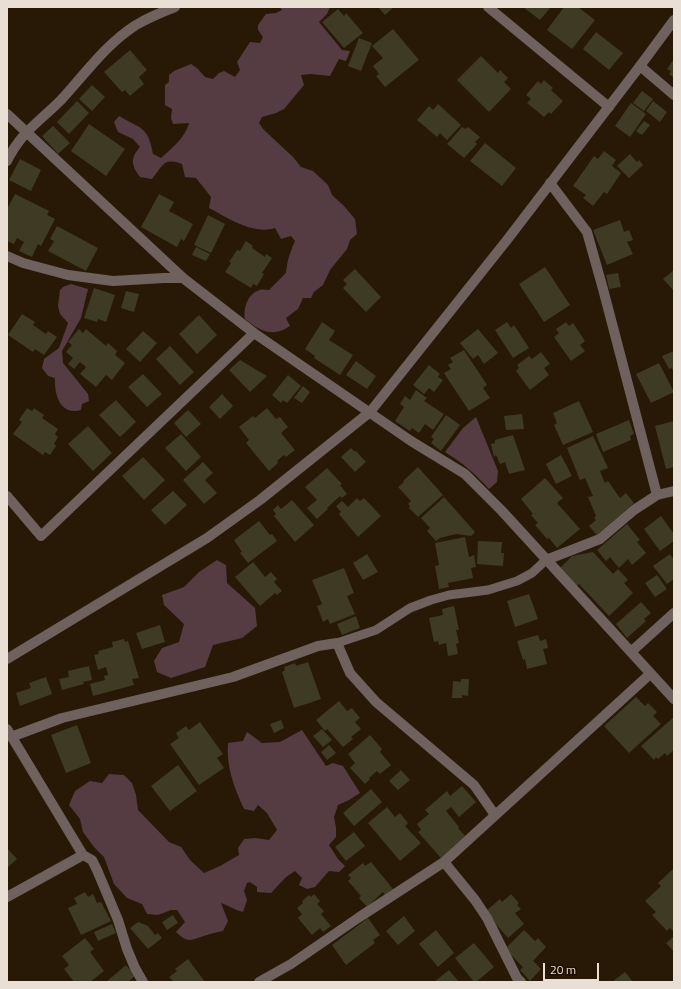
<!DOCTYPE html>
<html>
<head>
<meta charset="utf-8">
<style>
	body { margin:0 }
	#map { position:relative; width:681px; height:989px; overflow:hidden; background:#281907; font-family:"Titillium Web",sans-serif }
	canvas { display:block }
	.frame { position:absolute; inset:0; border:8px solid #eadfd4; pointer-events:none }
	.scale { position:absolute; left:543px; top:963px; width:56px; height:18px; box-sizing:border-box; border:2px solid #eadfd4; border-top:0; padding-left:5px; font-size:12px; line-height:14px; white-space:nowrap; color:#eadfd4; -webkit-text-stroke:3px #1e1001; paint-order:stroke }
</style>
</head>
<body>
<div id="map">
<canvas width="681" height="989"></canvas>
<div class="frame"></div>
<div class="scale">20 m</div>
</div>
<script>
const c = document.querySelector('canvas').getContext('2d');
c.lineJoin = 'round';
function fillPath(path, color) {
  c.fillStyle = color;
  c.fill(path, 'evenodd');
}
function trace(path, color, width, dash) {
  c.strokeStyle = color;
  c.lineWidth = width;
  c.lineCap = dash ? 'butt' : 'round';
  c.setLineDash(dash || []);
  c.stroke(path);
}
fillPath(new Path2D(`
	M280 7H330L327 14 319 22 342 50 350 51 346 61 339 59 330 76 311 74 301 75 304 85 284 109 276 113 262 117 259 123 263 129 293 157 301 167 313 171 328 185 332 195 344 206 355 219 357 234 350 240 347 249 330 270 323 285 314 292 311 298H303L298 309 286 318 290 326C272 338 260 331 245 319 243 308 248 293 260 290 262 289 267 290 269 290L286 273C287 261 290 252 295 241L291 236 281 239 275 228C253 235 228 218 209 208L211 197 196 178 185 177 182 164C163 157 163 166 152 179L140 177C131 165 130 158 140 147L133 139 118 132 114 122 119 116C141 129 148 126 153 154L161 158C173 147 185 138 189 123L173 124 171 118 172 109 165 105V85L169 82V75L174 71 191 64 198 69 205 77 213 79 219 73 224 71 235 77 240 70 237 62 250 42 260 43 263 37 258 30V25L266 14 276 13 282 10Z
	M71 284 88 289 81 318 62 351 63 363 88 394 89 401 82 404 81 410C60 416 54 394 55 378L48 376 42 368 44 359 59 348 68 323 60 314 58 306 60 290 63 287Z
	M476 417 498 471 497 482 489 489C475 474 463 463 445 452L463 428Z
	M217 560 226 565 227 583 255 608 257 626 242 638 213 645 205 667 171 678 157 672 154 661 162 648 179 642 184 624 164 605 162 595 184 587 199 572Z
	M302 730 326 766 333 763 343 766 360 793 349 800 338 805 334 817 336 828V837L329 845 338 859 345 866 339 872 329 871 315 887 307 889 299 885 302 878 295 871 286 877 271 893 257 892V887L250 882 247 883 244 891 247 900 243 912C234 910 228 905 221 903L228 921 223 931C218 932 212 933 207 935 192 939 189 945 176 932L185 922 177 910H171L158 915 147 914 142 904 127 898 114 884 104 857 94 847 83 832 80 819 69 805 75 791 90 781 102 783 109 774 124 775 132 783 136 795 138 810 169 842 181 847 190 860 204 873 220 866 239 855 238 848 244 839 255 838 269 840 277 830 267 813 258 805 254 811 244 809C234 788 226 766 228 743L243 741 247 732 262 743 280 742Z`), '#553b42');
fillPath(new Path2D(`
	M378 7H394L385 15Z
	M523 7H551L540 20Z
	M564 7H578L595 20 572 49 547 30Z
	M338 9 344 16 346 13 363 33 344 48 322 22Z
	M393 29 419 60 385 87 376 76 379 74 373 66 383 58 372 46Z
	M596 32 623 53 609 70 583 49Z
	M359 38 372 43 361 71 348 66Z
	M130 50 147 70 139 77 144 84 130 96 125 90 122 92 104 72Z
	M481 56 498 73 500 70 508 78 504 82 511 89 489 112 457 80Z
	M674 59V78L669 74 671 71 667 69Z
	M544 80 553 88 551 90 563 101 551 114 549 112 544 117 527 103 531 99 526 95 538 81 541 84Z
	M92 85 105 97 92 111 79 99Z
	M642 91 653 99 644 111 633 103Z
	M77 101 89 113 69 134 57 122Z
	M653 101 667 112 660 122 646 111Z
	M631 103 646 114 630 137 615 126Z
	M438 104 461 125 447 140 440 133 437 137 417 120 429 106 433 110Z
	M644 121 650 125 642 135 636 131Z
	M89 124 125 149 106 176 71 151Z
	M53 126 70 143 58 154 42 136Z
	M462 127 465 129 468 127 480 137 475 142 477 144 464 158 447 144Z
	M485 143 516 168 502 186 470 161Z
	M604 151 616 160 612 166 621 173 607 194 604 192 593 206 583 198 586 195 573 186 594 156 598 159Z
	M630 154 637 162 639 160 643 165 629 178 617 166Z
	M20 159 41 170 31 191 9 180Z
	M15 194 49 211 47 215 55 219 41 246 38 244 32 257 19 251 24 242 17 238 14 244 7 241V209Z
	M159 194 174 202 169 211 193 224 184 241 181 239 177 247 141 227Z
	M208 215 225 224 211 253 194 245Z
	M620 220 624 232 629 230 633 240 627 242 633 254 607 265 593 230Z
	M57 226 98 248 86 271 48 251 54 241 50 239Z
	M246 241 253 246 252 248 265 257 266 254 272 258 262 273 264 274 257 286 253 284 251 288 225 272 231 263 229 262 237 250 240 251Z
	M196 247 210 254 206 261 192 255Z
	M545 267 570 305 544 322 519 284Z
	M355 269 381 297 366 312 343 288 347 284 343 280Z
	M674 270V291L663 279Z
	M618 273 621 287 609 289 606 275Z
	M94 288 115 295 106 322 98 319 97 322 84 318Z
	M126 291 139 294 134 312 121 308Z
	M22 314 35 322 33 325 46 334 48 331 57 337 44 355 35 349 33 352 8 335Z
	M199 315 217 335 197 354 179 334Z
	M322 322 335 331 329 340 353 355 340 375 314 358 315 356 305 349Z
	M507 322 511 328 514 325 529 348 513 358 495 330Z
	M566 322 569 326 573 323 585 341 580 345 585 351 571 361 554 337 559 333 556 329Z
	M79 329 83 333 86 329 106 346 108 343 117 351 115 355 125 363 112 380 106 375 96 387 80 374 86 367 80 362 74 369 68 364 73 358 66 352 72 345 68 342Z
	M478 329 498 353 484 364 478 355 473 359 460 343Z
	M143 331 157 343 140 362 126 349Z
	M170 346 194 372 180 385 156 359Z
	M464 350 487 385 483 388 490 398 469 411 444 373 451 369 448 365 453 362 450 358Z
	M674 351V373L672 368 669 369 662 356Z
	M541 352 550 364 544 368 549 375 530 390 516 371 519 368 517 365 529 356 532 359Z
	M240 360 267 376 250 392 229 370Z
	M356 361 376 376 367 389 346 375Z
	M659 363 674 392 651 403 636 374Z
	M429 365 440 374 438 377 443 380 434 392 429 388 424 394 413 385Z
	M143 374 162 394 147 407 128 387Z
	M288 375 301 386 287 403 283 400 281 403 272 395Z
	M303 386 310 392 302 403 294 398Z
	M416 390 427 398 424 401 444 414 433 430 425 424 419 433 412 428 410 431 395 421 404 407 400 404 405 396 410 400Z
	M222 394 233 406 220 419 209 407Z
	M116 400 136 422 120 437 99 415Z
	M579 401 593 432 563 445 554 425 557 423 553 413Z
	M27 408 32 411 34 408 44 415 42 418 58 429 55 434 58 437 54 444 56 446 50 455 45 452 43 455 13 434 22 422 19 420Z
	M267 408 276 419 280 417 288 427 281 433 295 450 286 457 284 455 277 461 278 463 269 471 246 443 249 440 239 427 253 416 255 418Z
	M188 410 201 424 186 437 174 423Z
	M522 414 524 429 506 430 504 416Z
	M446 415 460 425 441 451 431 443 434 439 431 437Z
	M629 420 634 434 630 436 631 440 603 452 596 434Z
	M674 421V467L666 469 655 426Z
	M88 426 112 453 93 471 68 444Z
	M181 434 201 457 186 471 165 448Z
	M513 435 525 470 509 474 505 462 500 464 496 455 494 457 491 444 495 443V440Z
	M593 436 608 468 600 471 605 483 608 481 620 498 626 493 634 503 597 535 589 526 596 520 594 518 596 516 588 497 593 496 585 478 580 480 567 448Z
	M351 448 355 452 356 451 366 462 355 472 341 457Z
	M561 455 572 476 556 484 546 464Z
	M143 457 165 480 144 500 122 476Z
	M203 462 213 473 205 480 217 493 204 504 183 480Z
	M418 467 443 495 418 517 409 508 410 506 408 504 411 501 398 487 404 482 403 481Z
	M327 468 342 484 340 485 347 494 342 498 340 496 327 508 328 509 317 519 307 508 317 500 305 487Z
	M545 478 563 498 557 503 580 529 557 548 549 538 547 539 535 525 538 523 531 515 533 514 521 499Z
	M173 491 187 505 165 525 151 510Z
	M444 497 475 532 471 536 456 534 440 538 436 541 427 531 430 528 421 518Z
	M357 498 360 501 364 498 381 516 358 537 339 514 341 512 336 506 342 501 348 507Z
	M292 500 314 525 295 542 274 516 276 514 273 510 278 505 281 509Z
	M661 516 674 534V541L660 551 644 529Z
	M259 521 270 535 272 534 277 541 248 563 240 553 242 552 234 540Z
	M627 524 640 540 637 542 646 553 632 565 628 559 619 568 610 557 606 561 597 550Z
	M465 537 469 557 474 555 476 567 471 568 473 578 448 583 449 587 439 589 435 566 439 565 435 543Z
	M478 541 502 542 501 553H504L503 566 477 564Z
	M593 552 613 574 618 569 628 580 624 583 633 593 609 616 579 584 576 586 560 568 572 556Z
	M367 554 378 572 363 580 353 563Z
	M670 554 674 560V579L667 584 653 566Z
	M253 562 265 577 271 572 277 579 274 582 282 591 277 595 275 593 260 606 235 577Z
	M344 568 354 593 347 596 355 614 330 624 328 619 323 622 317 606 322 604 312 580Z
	M657 575 667 589 655 597 645 583Z
	M529 594 538 619 515 627 507 601Z
	M641 602 651 613 644 619 646 621 627 638 616 624Z
	M454 606 459 630H456L459 643 456 644 458 654 448 656 446 643 439 645 438 641 434 642 429 618 443 615 442 609Z
	M356 616 360 628 342 635 337 624Z
	M160 625 165 642 142 649 136 633Z
	M538 635 540 641 546 639 548 648 543 649 547 664 527 669 525 659 523 660 517 641Z
	M124 639 125 642 128 641 139 678 132 679 134 685 93 696 90 684 105 680 104 676 108 675 106 667 98 670 94 655 99 654 98 651 113 647 112 642Z
	M308 662 321 699 294 708 282 672 285 670 284 667 295 663 296 666Z
	M89 666 92 680 83 682 84 684 62 690 59 679 69 677 68 671Z
	M46 677 52 694 20 706 16 693 31 688 29 683Z
	M461 679H469L468 696 462 695V698H452L453 681 461 682Z
	M636 697 645 706 648 703 657 712 653 716 661 724 629 753 604 726Z
	M339 701 347 711 352 708 360 718 355 722 361 729 351 737 353 739 343 747 327 729 325 731 316 720Z
	M674 717V750L667 756 665 753 658 759 656 757 654 760 641 746Z
	M281 720 284 728 274 733 270 724Z
	M200 722 223 754 217 758 224 768 199 785 170 744 179 738 176 733 186 726 189 730Z
	M77 725 91 763 66 773 51 735Z
	M322 729 332 740 323 747 313 736Z
	M370 735 382 749 380 752 391 765 380 774 377 771 369 778 370 779 365 784 350 768 355 763 348 754Z
	M329 745 336 753 327 760 321 752Z
	M178 765 197 791 170 811 151 786Z
	M401 770 410 780 398 790 389 781Z
	M462 786 476 802 459 817 451 807 446 811 459 827 458 828 465 836 441 858 418 832 421 830 417 824 429 814 425 810 447 791 450 796Z
	M371 789 382 802 354 826 343 813Z
	M387 807 395 817 400 813 408 823 405 826 421 843 400 861 368 823Z
	M354 832 365 846 346 861 335 847Z
	M7 848 17 859 7 868Z
	M371 862 393 889 385 895 383 892 367 907 359 898 361 896 348 881 351 878 348 875 363 863 365 866Z
	M674 868V932L670 928 667 931 652 915 656 912 645 901 661 886 658 883Z
	M85 892 88 897 93 894 97 903 101 902 111 921 81 935 68 908 77 904 74 898Z
	M314 894 320 901 317 904 324 911 321 914 331 926 323 932 320 928 312 935 298 918 302 914 297 908 303 903 302 901 309 895 311 897Z
	M511 894 519 903 517 905 521 909 515 913 524 924 508 938 485 912 500 899 502 902Z
	M173 915 178 923 167 930 162 922Z
	M404 916 415 931 398 945 386 931Z
	M368 918 380 935 373 940 375 943 346 965 332 945Z
	M138 922 148 926 155 935 158 933 162 938 148 949 130 928Z
	M112 924 116 933 98 941 94 932Z
	M436 930 454 953 438 967 419 944Z
	M524 930 535 941 538 938 546 947 533 961 541 969 530 981 520 970 523 967 507 951 508 949 507 947Z
	M674 936V952L666 943Z
	M85 938 94 949 90 952 104 971 90 982H74L64 969 69 965 62 956Z
	M474 943 494 967 476 982H474L455 958Z
	M188 959 205 982H174L169 977 177 971 175 969Z
	M126 965 135 976 128 982H106Z
	M449 970 459 982H434Z
	M625 972 633 982H612Z`), '#3e3a23');
trace(new Path2D(`
	M337 643 376 630 410 608 431 600 449 595 488 590 517 581 532 573 546 560`), '#6e615e', 9);
trace(new Path2D(`
	M488 7 609 107
	M640 66 674 95
	M7 114 183 278 254 333 411 441 465 474 502 511 674 699
	M7 161C21 132 39 122 61 100 85 74 106 44 136 25 148 18 162 12 175 7
	M550 183 587 232 603 289 657 495
	M7 256 23 263 68 275 113 281 164 278H183
	M7 496 41 536 254 333
	M546 560 600 539 634 510 657 495 674 491
	M632 651 674 613
	M7 729 83 855 7 897
	M11 737 62 718 233 677 318 646 337 643 350 673 376 702 474 785 495 815
	M83 855 92 860 97 870 118 920 127 949 135 968 143 982
	M444 862 475 900 487 918 517 978 521 982
	M259 982 291 964 358 918 444 862 650 674`), '#6e615e', 10);
trace(new Path2D(`
	M7 659 207 538 260 500 370 412 507 240 640 66 674 20`), '#6e615e', 10);
</script>
</body>
</html>
